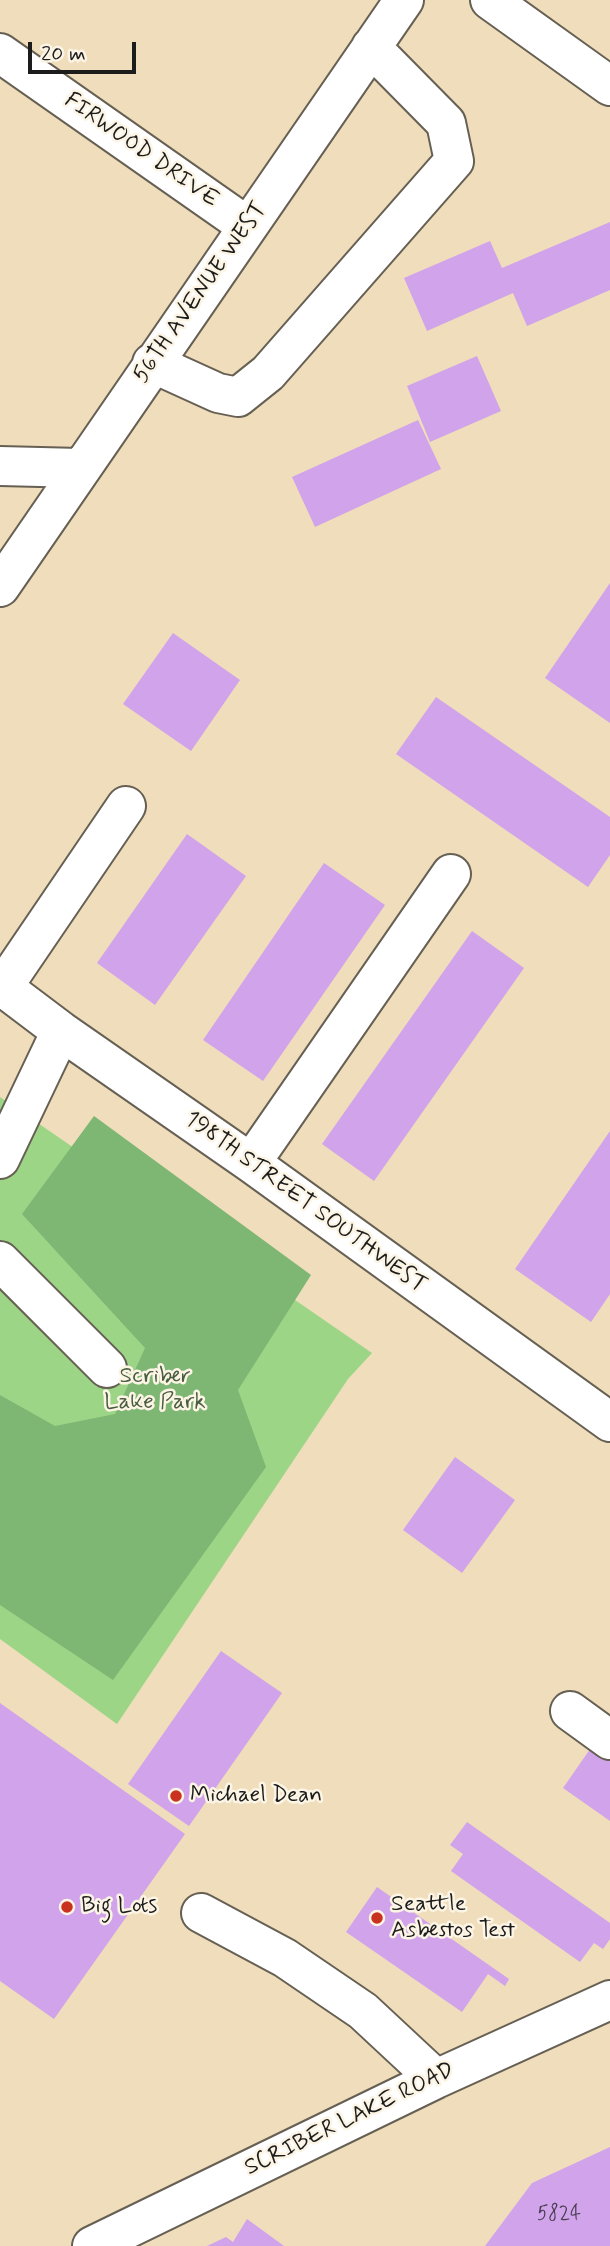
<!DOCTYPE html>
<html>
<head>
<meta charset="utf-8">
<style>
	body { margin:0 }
	#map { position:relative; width:610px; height:2246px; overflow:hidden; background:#efddbb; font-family:Mynerve,sans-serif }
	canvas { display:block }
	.scale { position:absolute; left:28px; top:42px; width:108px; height:32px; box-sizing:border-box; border:4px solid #1c1c1c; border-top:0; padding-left:9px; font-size:21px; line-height:24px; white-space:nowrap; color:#1c1c1c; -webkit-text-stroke:5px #fcf5e5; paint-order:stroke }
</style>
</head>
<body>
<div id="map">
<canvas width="610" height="2246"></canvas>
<div class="scale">20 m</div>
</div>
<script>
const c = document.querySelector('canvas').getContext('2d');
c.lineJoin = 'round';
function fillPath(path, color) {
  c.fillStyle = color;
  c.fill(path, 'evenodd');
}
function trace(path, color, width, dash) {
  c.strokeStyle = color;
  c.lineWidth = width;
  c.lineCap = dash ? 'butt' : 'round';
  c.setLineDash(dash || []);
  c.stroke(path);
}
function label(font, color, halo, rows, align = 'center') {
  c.font = font + ' Mynerve,sans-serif';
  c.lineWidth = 5;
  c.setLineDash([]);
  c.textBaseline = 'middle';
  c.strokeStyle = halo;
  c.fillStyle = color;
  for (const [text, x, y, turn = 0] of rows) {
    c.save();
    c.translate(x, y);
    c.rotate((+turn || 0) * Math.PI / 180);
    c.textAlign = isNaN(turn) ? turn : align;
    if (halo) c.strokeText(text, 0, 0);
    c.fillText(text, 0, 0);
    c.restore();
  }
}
fillPath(new Path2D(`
	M0 1097 372 1353 348 1379 117 1724 0 1639Z`), '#9dd587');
fillPath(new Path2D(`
	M94 1116 311 1275 238 1390 266 1467 113 1680 0 1605V1395L55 1426 115 1414 145 1348 22 1214Z`), '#7eb674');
fillPath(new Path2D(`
	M610 222V290L527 326 513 293 427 331 404 278 490 241 502 268Z
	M477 356 501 411 430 442 407 386Z
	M418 420 441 469 315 527 292 477Z
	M610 583V723L545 678Z
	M173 633 240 680 191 751 123 704Z
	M436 697 610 817V855L588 887 396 754Z
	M187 834 246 876 155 1005 97 963Z
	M324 863 385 905 263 1081 203 1040Z
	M472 931 524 968 374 1181 322 1144Z
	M610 1131V1294L591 1322 515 1269Z
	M455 1457 515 1500 462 1573 403 1530Z
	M221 1651 282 1693 189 1826 128 1784Z
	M0 1703 185 1834 54 2019 0 1981Z
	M595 1742 610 1752V1821L563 1788Z
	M467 1822 610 1923V1939L603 1949 594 1943 580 1962 451 1871 463 1854 450 1845Z
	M377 1887 509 1979 505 1986 488 1974 462 2012 346 1932Z
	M610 2147V2246H485L532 2183Z
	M247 2219 284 2246H207L226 2237 233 2242Z`), '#d0a3eb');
const minor = new Path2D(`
	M490 0 610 86
	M0 53 247 226
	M152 363 218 393 238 397 268 373 454 161 446 123 371 47
	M0 466 80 468
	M0 587 404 0
	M0 985 61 1031 251 1163 610 1422
	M3 987 126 806
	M0 1159 61 1031
	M251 1163 451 874
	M0 1261 107 1368
	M570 1711 610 1740
	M201 1913 285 1958 363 2011 436 2079
	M92 2246 436 2079 610 2000`);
trace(minor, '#666054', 42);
trace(minor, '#fff', 38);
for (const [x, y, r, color] of [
	[176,1796,7,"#c8321e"],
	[67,1907,7,"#c8321e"],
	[377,1918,7,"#c8321e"]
]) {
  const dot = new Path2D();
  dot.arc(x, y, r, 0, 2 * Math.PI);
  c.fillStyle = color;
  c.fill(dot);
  trace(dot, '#fcf5e5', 2.5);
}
label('19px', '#493e50', null, [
	["5824",559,2215]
]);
label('23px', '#1c1c1c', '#fcf5e5', [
	["FIRWOOD DRIVE",141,151,35],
	["56TH AVENUE WEST",201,293,-55],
	["198TH STREET SOUTHWEST",305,1203,36],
	["SCRIBER LAKE ROAD",350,2120,-26]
]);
label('23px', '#495d41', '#fcf5e5', [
	["Scriber",155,1377],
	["Lake Park",155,1403]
]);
label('23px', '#1c1c1c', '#fcf5e5', [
	["Michael Dean",190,1796],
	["Seattle",391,1905],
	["Asbestos Test",391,1931],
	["Big Lots",81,1907]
], 'left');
</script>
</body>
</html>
